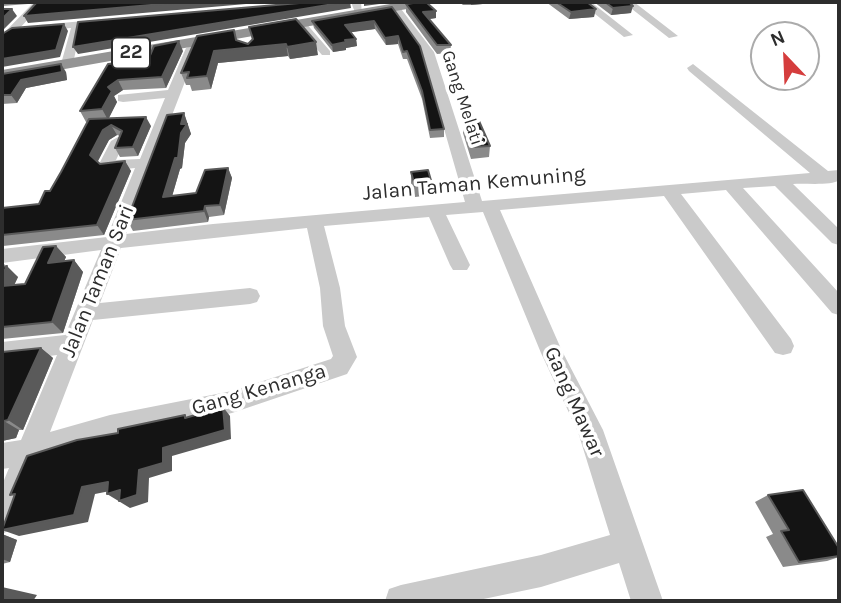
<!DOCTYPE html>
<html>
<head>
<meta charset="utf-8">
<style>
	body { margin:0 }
	#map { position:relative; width:841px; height:603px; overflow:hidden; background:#fff; font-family:Karla,sans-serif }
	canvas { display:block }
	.frame { position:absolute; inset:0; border:4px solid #2d2d2d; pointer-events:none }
	.north { position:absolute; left:750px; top:21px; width:70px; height:70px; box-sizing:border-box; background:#fff; border:2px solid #ababab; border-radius:50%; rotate:337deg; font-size:19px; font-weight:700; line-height:28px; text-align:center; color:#2d2d2d }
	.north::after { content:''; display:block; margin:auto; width:24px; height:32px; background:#d53d3d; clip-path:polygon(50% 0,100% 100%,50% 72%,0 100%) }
</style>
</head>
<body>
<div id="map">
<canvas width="841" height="603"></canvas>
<div class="frame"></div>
<div class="north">N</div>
</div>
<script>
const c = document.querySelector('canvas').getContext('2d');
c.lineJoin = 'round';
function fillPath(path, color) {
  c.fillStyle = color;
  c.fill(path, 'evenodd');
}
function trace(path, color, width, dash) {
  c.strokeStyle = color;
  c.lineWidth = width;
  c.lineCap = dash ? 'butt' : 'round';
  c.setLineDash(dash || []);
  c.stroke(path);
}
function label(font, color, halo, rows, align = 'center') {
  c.font = font + ' Karla,sans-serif';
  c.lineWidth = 7;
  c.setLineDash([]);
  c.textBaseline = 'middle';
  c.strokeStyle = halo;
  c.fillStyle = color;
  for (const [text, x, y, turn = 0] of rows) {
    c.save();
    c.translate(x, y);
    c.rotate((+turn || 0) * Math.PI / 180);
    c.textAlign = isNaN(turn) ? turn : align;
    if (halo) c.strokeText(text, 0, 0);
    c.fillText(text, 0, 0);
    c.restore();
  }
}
fillPath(new Path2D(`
	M34 2H44L6 43 2 44V35Z
	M351 2H361L362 15H356Z
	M580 2H591L633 35 624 37Z
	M623 2H634L678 36 669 38Z
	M395 4 398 5 434 52 482 201 810 173 689 71 687 68 693 64 828 171 839 170V180C832 186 806 183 793 184L839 229V245L832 243 775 186 743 188 839 293V315L832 313 726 190 681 194 791 339 794 346 791 353 783 355 775 353 664 196 500 210 562 351 603 430 663 601H631L619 563 541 587 474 601H385L389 589 401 585 541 555 610 535 578 432 541 353 483 212 446 215 470 265 467 270H453L450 265 429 217 324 226 340 288 345 326 357 357 347 374 232 413 110 439 39 462 12 529 2 534V485L9 468 2 469V443L21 440 57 355 2 362V342L65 335 101 250 2 263V249L107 237 135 168 106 171 98 166 111 141 118 137 125 141 116 160 140 159 165 98 123 102 118 101V95L168 90 186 48 192 45 198 48 126 234 213 224 465 202 422 52 390 7ZM307 228 320 288 323 326 333 356 331 359 232 391 110 415 50 432 93 320 250 304 257 302 260 296 257 290 250 288 100 303 121 248Z
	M107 19 112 22 111 24 78 28 80 30 73 64 67 68 61 64 71 28 38 31 33 28 38 25Z
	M297 22H305L330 51V55H322L297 26Z`), '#cacaca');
fillPath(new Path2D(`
	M402 2H431L424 6 2 80V70Z`), '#949494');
fillPath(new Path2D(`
	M2 2H31L28 4 2 6Z
	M459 2H506L471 5H463Z
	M546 2H587L594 17 569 19Z
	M594 2H629L631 13 611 15Z
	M406 4 436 18 429 19 451 45 450 53 437 54 406 12Z
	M392 7 444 129V137L430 138 422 99 407 59H403L398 44 386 45 375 29 350 32 356 39 357 46 346 48V50L333 52 314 28 312 21Z
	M249 27 318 55 290 59 288 56 218 63 211 89 192 91 190 85H186L181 73 234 30 237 41 248 44 252 40Z
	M183 51 166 88 123 90 114 96 117 102 108 119 151 126 138 156 120 157 115 148 120 136 117 135 109 140 97 161 100 164 125 161 131 171 104 235 3 246 2 244V208L39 204 50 191 88 122H86L80 111 108 64 148 60Z
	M66 72 67 80 26 88 17 103 2 104V74Z
	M184 113 191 134 185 143 182 168 180 169 172 196 196 193 228 168 232 178 224 215 209 217 208 222 133 231 127 220Z
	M464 122 490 146 489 157 471 159 463 133Z
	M411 172 432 184V195L415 197 411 184Z
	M56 246 66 257 64 261 74 260 83 272 63 333 2 339V262L5 265 4 266 18 277 14 285 25 284Z
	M41 348 53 358 23 430H19L16 438 2 441V352Z
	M768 495 839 548V557L827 561 783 567 766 537 773 534 755 502Z
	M2 534 17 540 10 562 2 564Z`), '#8a8a8a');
fillPath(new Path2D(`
	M186 2H269L28 23 24 16Z
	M346 2H350L351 8 78 54 73 47Z
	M364 2H395L364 6Z
	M471 2H506L471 5Z
	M633 6 631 13 611 15 613 8Z
	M12 9 17 16 2 31V19Z
	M596 9 594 17 569 19 571 12Z
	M436 11V18L423 20V12Z
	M374 21 375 29 346 33 345 25Z
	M64 24 68 31 60 57 2 67V59Z
	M234 30 239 48 286 44 288 56 218 63 211 89 207 76 214 51Z
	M398 36V44L386 45 385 38Z
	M356 39 357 46 346 48V50L333 52 332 45 345 40Z
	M179 41 183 51 166 88 162 77Z
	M316 42 318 55 290 59 287 47Z
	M61 64 66 72 67 80 26 88 17 103 11 95 21 80Z
	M118 80 123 90 114 96 117 102 108 120 102 109 108 87Z
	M184 113 191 134 185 143 182 168 180 169 169 207 163 197Z
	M146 117 151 126 138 156 133 147Z
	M111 125 117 135 109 140 96 165 90 155 103 130Z
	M125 161 131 171 104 235 97 225Z
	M228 168 232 178 224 215 220 205Z
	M205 206 209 217 208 222 204 211Z
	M56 246 66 257 58 275 48 263Z
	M74 260 83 272 63 333 52 322Z
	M7 266 18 277 8 298 2 292V275Z
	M41 348 53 358 23 430 8 420Z
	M223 407 230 416 231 439 172 456V471L149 478 148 502 130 508 107 494 139 470 163 448Z
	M4 421 19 430 16 438 2 441V427Z
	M108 482 120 489 95 494 88 522 19 536 2 530 82 487Z
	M2 534 17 540 10 562 2 559Z
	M2 587 37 595 33 601H2Z`), '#5a5a5a');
const building = new Path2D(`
	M37 2H186L24 16Z
	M311 2H346L73 47 78 22Z
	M420 2H426L436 11 423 12 451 45H437L406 4Z
	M556 2H587L596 9 571 12Z
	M605 2H629L633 6 613 8Z
	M392 7 420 46 444 129 430 130 422 91 407 51 403 52 398 36 385 38 374 21 345 25 356 39 345 40 346 42 332 45 312 21Z
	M2 9H12L2 19Z
	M296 19 316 42 287 47 286 44 214 51 207 76 187 78 189 72 181 73 197 36 234 30 236 40 248 44 253 39 249 27Z
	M64 24 56 50 2 59V34L12 28Z
	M179 41 162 77 118 80 108 87 112 91 102 109 80 111 108 64 148 60 154 46Z
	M61 64 62 72 21 80 11 95H2V74Z
	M184 113 181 124H187L181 133 178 158H175L163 197 196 193 205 170 228 168 220 205 205 206 204 211 127 220 167 115Z
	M146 117 133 147 115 148 122 131 111 125 103 130 90 155 100 164 125 161 97 225 2 235V208L39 204 45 191H50L61 172 89 119Z
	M479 121 490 146 472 147 464 122Z
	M428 170 432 184 415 186 411 172Z
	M56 246 48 263 74 260 52 322 2 327V286L25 284 43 247Z
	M7 266 2 275V267Z
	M41 348 8 420 4 421 2 427V352Z
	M223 407 225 430 163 448V463L139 470 137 495 119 501 120 490 107 494 108 482 82 487 74 515 2 530 15 494 10 495 27 456 77 440 118 433V429L185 415V418Z
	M803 490 839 548V556L799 562 781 531 789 530 768 495Z`);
fillPath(building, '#141414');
trace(building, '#5a5a5a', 2);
label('18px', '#2d2d2d', '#fff', [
	["Gang Melati",462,98,72]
]);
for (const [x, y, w] of [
	[131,53,38]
]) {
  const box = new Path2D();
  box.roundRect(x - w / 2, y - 15.5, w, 31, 5);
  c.fillStyle = '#fff';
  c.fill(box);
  trace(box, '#2d2d2d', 2);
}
label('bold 19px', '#2d2d2d', null, [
	["22",131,53]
]);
label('21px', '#2d2d2d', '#fff', [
	["Jalan Taman Kemuning",474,184,-5],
	["Jalan Taman Sari",98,281,-68],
	["Gang Kenanga",259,390,-16],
	["Gang Mawar",574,402,66]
]);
</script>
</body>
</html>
